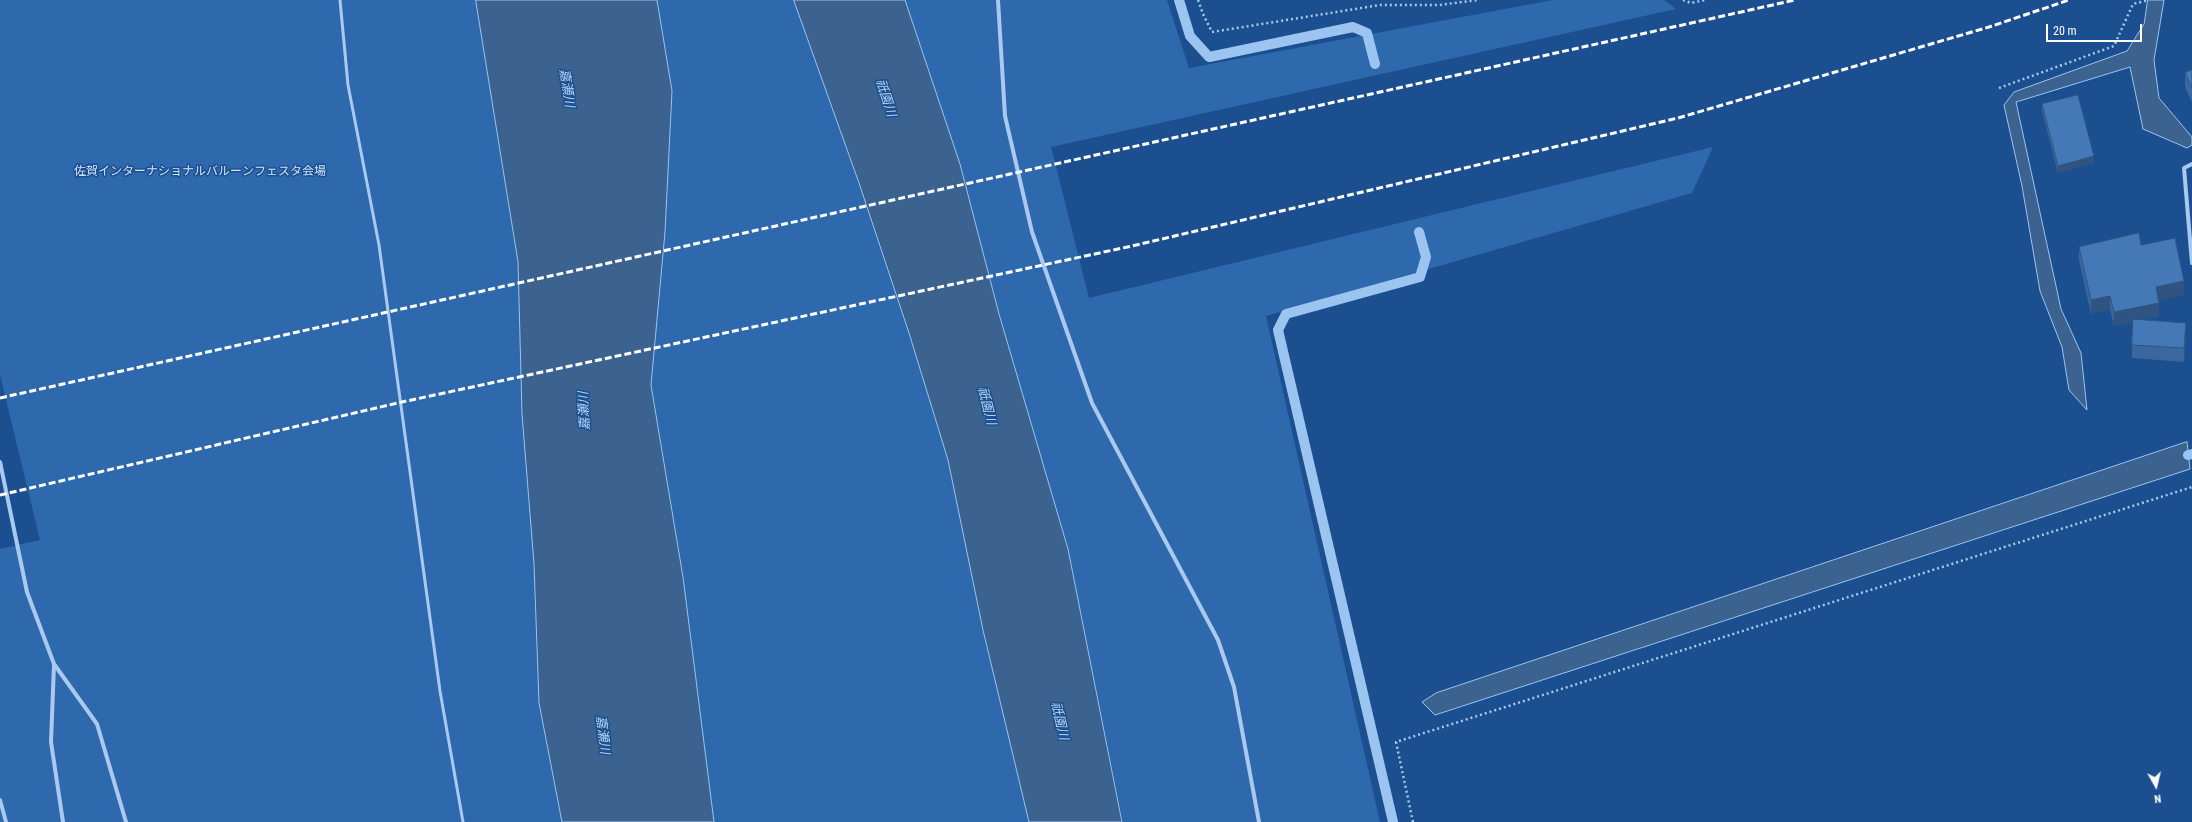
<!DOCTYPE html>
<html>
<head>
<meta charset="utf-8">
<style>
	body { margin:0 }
	#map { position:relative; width:2192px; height:822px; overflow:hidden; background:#1b4f8f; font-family:"Roboto Condensed",sans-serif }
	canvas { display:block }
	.north { position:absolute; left:2136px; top:766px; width:40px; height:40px; -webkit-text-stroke:3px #1b4f8f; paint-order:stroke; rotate:172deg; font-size:11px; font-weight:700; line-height:16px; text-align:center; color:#fff }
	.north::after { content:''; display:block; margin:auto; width:14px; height:18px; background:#fff; clip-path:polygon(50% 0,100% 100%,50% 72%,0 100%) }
	.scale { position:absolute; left:2046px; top:24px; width:96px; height:18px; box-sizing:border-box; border:2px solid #fff; border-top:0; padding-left:5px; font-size:12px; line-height:14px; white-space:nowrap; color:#fff; -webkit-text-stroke:3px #1b4f8f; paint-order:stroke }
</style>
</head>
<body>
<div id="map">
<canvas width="2192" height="822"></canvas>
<div class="north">N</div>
<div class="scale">20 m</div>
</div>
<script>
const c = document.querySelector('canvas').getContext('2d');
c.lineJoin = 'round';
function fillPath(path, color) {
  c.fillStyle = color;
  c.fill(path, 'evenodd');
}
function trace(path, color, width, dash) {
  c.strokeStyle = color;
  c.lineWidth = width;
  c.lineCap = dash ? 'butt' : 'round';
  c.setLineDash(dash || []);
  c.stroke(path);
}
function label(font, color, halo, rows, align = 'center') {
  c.font = font + ' "Roboto Condensed","Noto Sans JP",sans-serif';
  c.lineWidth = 3;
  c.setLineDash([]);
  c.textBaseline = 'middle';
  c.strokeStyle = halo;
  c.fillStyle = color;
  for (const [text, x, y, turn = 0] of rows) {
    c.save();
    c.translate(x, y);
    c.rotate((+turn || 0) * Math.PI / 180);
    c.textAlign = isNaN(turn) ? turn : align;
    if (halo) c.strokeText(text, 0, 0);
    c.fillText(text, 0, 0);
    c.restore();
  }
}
fillPath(new Path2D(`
	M0 0H476L518 262 522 414 534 564 539 703 562 822H0V549L40 540 0 375Z
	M657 0H794L859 183 909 333 948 460 983 630 1029 822H714L683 577 651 385 665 232 672 92Z
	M905 0H1167L1189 68 1553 0H1664L1676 9 1051 147 1089 298 1713 147 1692 193 1266 316 1380 822H1123L1068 549 999 314 960 164Z`), '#2e69ad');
const water = new Path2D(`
	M476 0H657L672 91 665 232 651 385 683 577 714 822H562L539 703 534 564 522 414 518 262Z
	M794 0H905L960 164 999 314 1068 549 1122 822H1029L983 630 948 460 909 333 859 183Z
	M2148 0H2164L2154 60 2159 98 2192 137V145L2187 148 2143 129 2130 67 2016 102 2061 309 2081 353 2087 410 2069 390 2062 347 2040 291 2022 186 2004 105 2014 92 2127 51 2144 24Z
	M2187 442 2190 469 1435 715 1422 702 1436 693Z`);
fillPath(water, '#3c6290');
trace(water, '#9cc4f0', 1);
trace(new Path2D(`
	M1179 0 1190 36 1209 57 1353 27 1367 33 1375 64
	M2188 455 2192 454
	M1393 822 1278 330 1286 314 1420 277 1426 257 1419 232`), '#9cc4f0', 10);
trace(new Path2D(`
	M1198 0 1203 14 1212 32 1380 5H1439L1478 0
	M1683 0 1691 3 1705 0
	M1999 88 2114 46 2133 4 2149 0
	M1413 822 1396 742 2192 487`), '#a9c9ee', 2.5, [2, 3]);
trace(new Path2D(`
	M340 0 348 85 379 245 440 691 463 822`), '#a9c9ee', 3);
trace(new Path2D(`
	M998 0 1005 116 1032 232 1092 403 1218 640 1234 687 1259 822
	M2192 164 2184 168 2192 263
	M0 462 27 592 54 664 97 724 126 822
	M54 665 51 742 63 822
	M0 800 6 822`), '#a9c9ee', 4);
trace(new Path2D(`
	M0 398 1795 0
	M0 495 402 402 1132 246 1678 118 1989 27 2069 0`), '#fff', 3, [7, 3]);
fillPath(new Path2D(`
	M2192 70V102L2185 87V73Z
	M2042 104 2094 163 2058 173 2042 111Z
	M2141 245 2184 295 2159 300V316L2142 320 2186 337 2184 362 2132 358V345L2133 322 2114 326 2110 309 2091 314 2079 260V247Z`), '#3a679d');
fillPath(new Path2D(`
	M2094 156V163L2058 173V166Z
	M2184 281V295L2156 301V287Z
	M2110 296V309L2091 314V300Z
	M2159 303V316L2114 326V312Z
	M2186 323V337L2184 362V348Z`), '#305480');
const building = new Path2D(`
	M2192 70V88L2185 73Z
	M2078 95 2094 156 2058 166 2042 104Z
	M2139 233 2141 245 2175 238 2184 281 2156 287 2159 303 2114 312 2110 296 2091 300 2079 247Z
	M2133 319 2186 323 2184 348 2132 345Z`);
fillPath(building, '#4478b7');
trace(building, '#305480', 1);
label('12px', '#cfe3fa', '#1b4f8f', [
	["佐賀インターナショナルバルーンフェスタ会場",200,172]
]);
label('italic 13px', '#b5d3f5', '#1b4f8f', [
	["嘉瀬川",566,88,82],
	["祇園川",885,98,72],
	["祇園川",986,406,76],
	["嘉瀬川",585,411,-93],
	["祇園川",1059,721,77],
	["嘉瀬川",602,735,83]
]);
</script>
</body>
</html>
